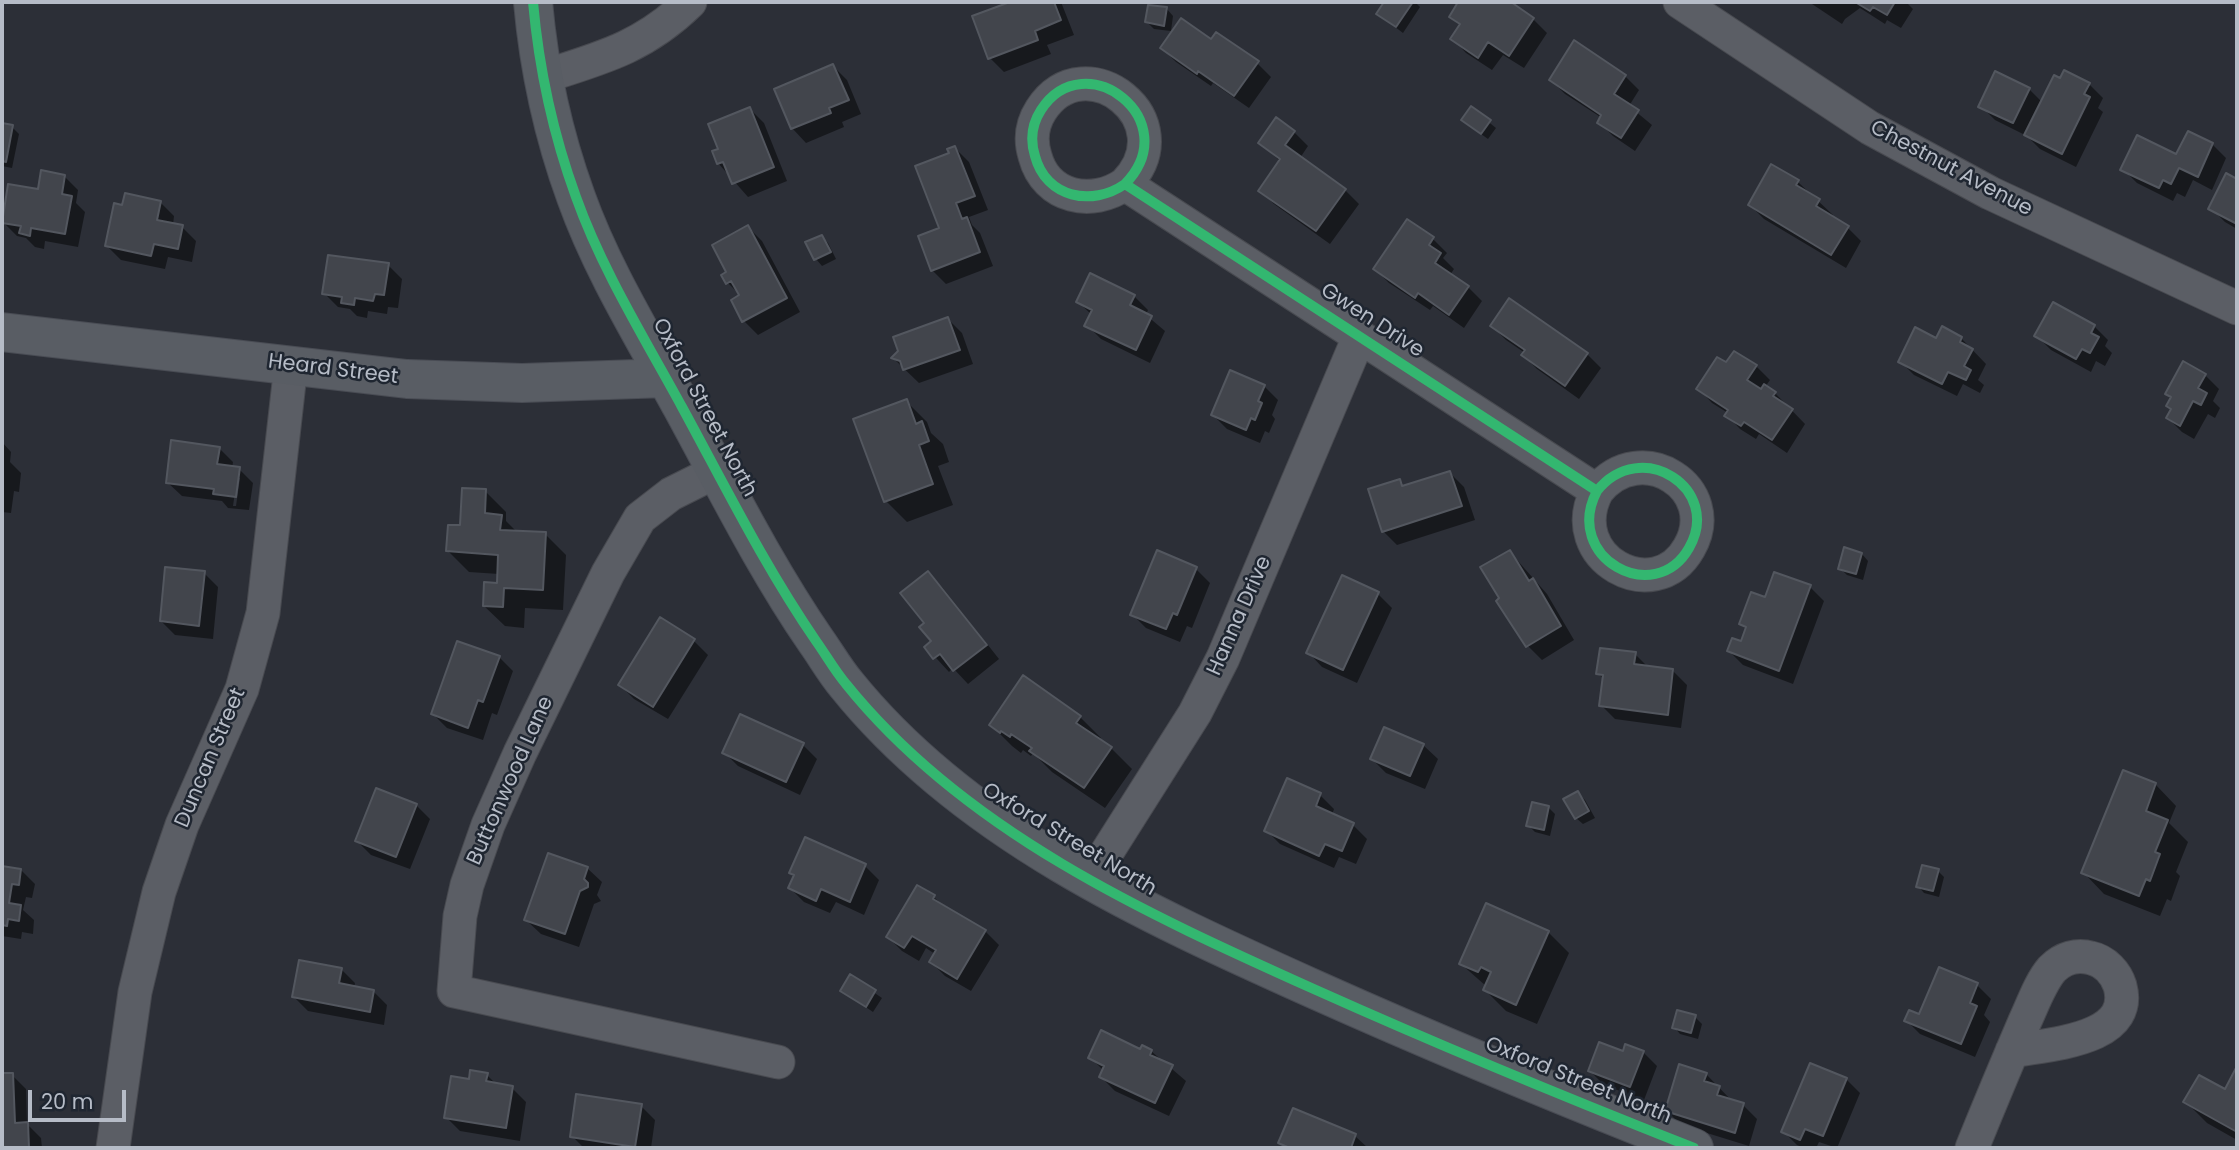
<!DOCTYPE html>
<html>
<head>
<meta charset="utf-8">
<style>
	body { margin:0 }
	#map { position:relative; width:2239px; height:1150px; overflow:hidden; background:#2c2f37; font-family:Poppins,sans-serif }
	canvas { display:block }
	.frame { position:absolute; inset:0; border:4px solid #b6bcc7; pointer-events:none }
	.scale { position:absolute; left:28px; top:1090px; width:98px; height:32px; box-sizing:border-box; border:4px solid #b6bcc7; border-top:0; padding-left:9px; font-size:21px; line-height:24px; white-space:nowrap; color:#b6bcc7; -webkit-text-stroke:5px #1f2631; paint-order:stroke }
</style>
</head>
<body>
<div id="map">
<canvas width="2239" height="1150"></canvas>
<div class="frame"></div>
<div class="scale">20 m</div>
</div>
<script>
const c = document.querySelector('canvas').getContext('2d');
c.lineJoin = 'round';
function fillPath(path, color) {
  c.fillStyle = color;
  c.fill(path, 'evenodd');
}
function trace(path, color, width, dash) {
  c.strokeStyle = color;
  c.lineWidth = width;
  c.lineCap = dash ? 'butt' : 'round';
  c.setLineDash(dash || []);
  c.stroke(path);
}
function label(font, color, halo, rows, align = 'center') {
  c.font = font + ' Poppins,sans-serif';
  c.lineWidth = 5;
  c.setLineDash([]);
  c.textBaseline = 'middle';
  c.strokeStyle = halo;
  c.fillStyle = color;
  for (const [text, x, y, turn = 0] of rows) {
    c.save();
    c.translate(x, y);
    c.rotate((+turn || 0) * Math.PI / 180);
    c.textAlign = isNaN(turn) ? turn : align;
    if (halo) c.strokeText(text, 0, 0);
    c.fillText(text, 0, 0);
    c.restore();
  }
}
fillPath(new Path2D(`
	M1015 2H1061L1074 35 1047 45 1051 54 1004 72 990 58 974 17Z
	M1386 2H1415L1420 7 1403 33 1378 14Z
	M1461 2H1507L1533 19 1547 33 1524 68 1503 55 1492 70 1466 53 1453 39 1461 26 1451 16Z
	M1809 2H1906L1913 9 1901 28 1887 20 1885 24 1860 8 1845 19 1842 24Z
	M1167 9 1173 16 1171 31 1154 29 1147 22Z
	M1211 41 1257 63 1271 77 1249 108 1213 83 1211 86 1176 62 1162 48Z
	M833 66 847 80 861 114 842 122 844 127 806 143 792 128 776 90Z
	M1625 76 1639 90 1629 106 1652 125 1635 151 1613 136 1599 122 1602 118 1565 94 1551 80Z
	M2089 84 2103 98 2098 108 2103 112 2076 167 2040 149 2027 136 1995 120 1981 106 2029 89 2042 102Z
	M1471 108 1496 128 1488 139 1470 126Z
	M750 109 764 123 787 181 748 197 718 163 720 150Z
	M2 125 12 127 19 134 12 168 2 166Z
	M1294 132 1308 146 1300 158 1345 190 1359 204 1330 244 1274 204 1260 190 1281 162 1260 143Z
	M2189 133 2212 144 2226 158 2212 190 2193 180 2185 197 2177 193 2173 201 2137 183 2123 169 2177 157Z
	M955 148 969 162 988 210 969 217 972 225 980 233 993 266 946 284 932 270 942 229 952 154Z
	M64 176 78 190 76 203 85 212 78 247 45 241 44 249 35 247 26 238 17 236 3 222 39 191Z
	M2227 176 2237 181V229L2225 222 2211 208Z
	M1798 182 1833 215 1831 217 1847 227 1861 241 1846 268 1764 219 1750 205Z
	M160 202 174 216 173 225 182 227 196 241 192 262 168 257 165 269 121 260 107 246 124 207Z
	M1408 221 1433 239 1447 253 1443 258 1454 269 1450 275 1468 287 1482 301 1464 328 1433 306 1430 310 1389 283 1375 269Z
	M748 227 762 241 800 312 758 335 744 321 741 296 728 283 729 273Z
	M822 237 828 243 836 259 822 266 816 259Z
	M388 265 402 279 398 308 388 307 387 314 368 311 367 318 357 316 350 309 338 307 324 293Z
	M1134 296 1148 310 1146 315 1165 331 1150 363 1101 339 1087 325 1092 315 1078 302Z
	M948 319 962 333 973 364 919 383 893 358Z
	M1492 326 1587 354 1601 368 1579 399 1537 369 1523 355 1525 353 1506 340Z
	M2094 326 2108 340 2105 346 2112 353 2105 366 2096 361 2091 372 2051 350 2037 336Z
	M1961 338 1986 364 1978 380 1984 385 1980 393 1963 384 1957 396 1914 375 1900 361 1937 340Z
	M1727 365 1756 366 1770 380 1765 387 1775 393 1805 424 1787 453 1759 434 1756 439 1740 429 1727 415 1728 413 1712 403 1699 389Z
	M2205 375 2219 389 2213 401 2220 408 2215 418 2208 414 2194 439 2182 432 2168 418 2172 410V399L2167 394Z
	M1264 386 1278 400 1272 415 1275 419 1269 433 1265 431 1260 443 1227 429 1213 415Z
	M906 401 927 422 931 433 943 444 949 462 938 466 953 505 907 522 886 501Z
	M2 442 11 452 10 462 21 473 19 492 14 491 11 513 2 512Z
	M219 448 233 462 232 468 239 469 253 483 249 510 228 508 222 501 182 496 167 482ZM237 478H240L236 506H233Z
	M1450 473 1464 487 1475 520 1397 545 1383 531 1399 481 1405 487Z
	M485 491 506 512V521L517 532 545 534 566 555 563 610 525 608 524 628 505 626 484 606 498 584 499 574 469 572 448 551Z
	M1510 552 1547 594 1574 640 1542 660 1528 646Z
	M1158 553 1196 569 1210 583 1192 628 1187 626 1180 642 1146 628 1132 614Z
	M1862 554 1868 561 1863 580 1847 575 1840 568Z
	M204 573 218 587 213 639 175 635 161 621Z
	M928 573 942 587 999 659 968 684 953 668 949 672 926 647 933 641 926 623Z
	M1810 587 1824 601 1793 684 1743 665 1729 651 1742 643 1747 630 1741 624 1766 600Z
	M1378 594 1392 608 1357 683 1322 667 1308 652Z
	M660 620 694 641 708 655 668 719 634 699 620 685Z
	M1635 654 1649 668 1673 671 1687 685 1681 728 1615 719 1601 705 1604 680 1598 673Z
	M499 657 513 671 497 715 492 713 483 740 447 728 433 714Z
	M741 716 803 745 817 759 800 795 738 766 724 752Z
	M1080 717 1101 738 1099 740 1111 748 1132 769 1105 808 1052 772 1033 753 1031 756 1023 750 1021 753 1012 746 991 725Z
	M1423 745 1438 759 1425 789 1386 773 1372 759Z
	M2124 772 2156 785 2176 806 2169 823 2188 842 2176 872 2180 876 2171 901 2167 899 2160 916 2104 894 2084 873Z
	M1288 780 1320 795 1334 809 1332 815 1353 825 1367 839 1356 864 1339 857 1334 868 1280 844 1266 830Z
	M1578 793 1585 800 1595 818 1583 824 1576 818Z
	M416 805 430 819 410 869 371 855 357 841Z
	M1549 808 1555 814 1550 836 1535 832 1528 825Z
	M806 840 865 866 879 880 864 915 836 902 830 913 804 902 790 888 795 877 791 873Z
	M2 867 21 870 35 884 32 898 26 897 23 910 34 920 33 934 22 932 21 939 2 936Z
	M587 868 602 882 597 895 601 901 594 904 579 947 541 934 526 920Z
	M1938 871 1944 877 1939 897 1924 893 1918 886Z
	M934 897 945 908 985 931 999 945 971 991 945 976 931 962 935 954 926 948 919 961 902 951 888 937Z
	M1548 932 1569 953 1537 1024 1506 1011 1485 990 1486 986 1461 964Z
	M341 969 355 983 354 988 373 991 387 1005 384 1025 308 1011 294 997Z
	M851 977 882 998 873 1012 842 991Z
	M1977 985 1991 999 1984 1015 1990 1022 1975 1057 1920 1034 1906 1020 1920 1016Z
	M1695 1017 1702 1024 1698 1039 1680 1034 1674 1027Z
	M1151 1051 1186 1081 1169 1116 1115 1091 1101 1077 1104 1071 1090 1057Z
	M1643 1052 1657 1066 1644 1100 1604 1085 1590 1071 1624 1054Z
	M2237 1070V1140L2207 1123 2186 1102 2225 1091Z
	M1706 1074 1733 1102 1743 1105 1757 1119 1749 1146 1681 1125 1667 1111Z
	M2 1075H12L26 1089 27 1124 41 1138 42 1148H2Z
	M487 1075 497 1085 512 1088 526 1102 520 1141 460 1131 446 1117 470 1081Z
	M1846 1079 1860 1093 1837 1148 1819 1142 1816 1148H1804L1797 1145 1783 1131Z
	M641 1106 655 1120 651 1148H584L572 1136Z
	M1355 1136 1368 1148H1286L1280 1143Z`), '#0007');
const building = new Path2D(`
	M1010 2H1054L1061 20 1035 31 1038 40 988 59 972 16Z
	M1384 2H1413L1396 27 1376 14Z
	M1458 2H1511L1534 18 1509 56 1488 42 1478 58 1450 39 1460 24 1449 17Z
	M1855 2H1895L1887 15 1873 7 1870 11Z
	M1148 5 1167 7 1164 26 1145 22Z
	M1181 18 1211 39 1216 32 1259 61 1234 96 1198 71 1197 74 1160 48Z
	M1574 40 1626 75 1614 94 1639 110 1621 138 1597 123 1601 115 1549 80Z
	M833 64 849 100 829 108 831 113 791 129 774 89Z
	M2064 70 2090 83 2084 94 2090 97 2062 154 2024 135 2054 75 2060 78Z
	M1995 71 2030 88 2013 123 1978 107Z
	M1471 106 1491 120 1481 134 1461 120Z
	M750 107 774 167 732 184 723 162 717 164 712 151 718 149 708 124Z
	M1276 117 1295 131 1285 145 1346 189 1316 231 1258 191 1280 159 1258 143Z
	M2 123 13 125 6 162 2 161Z
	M2188 131 2213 143 2198 177 2179 168 2171 184 2163 180 2159 188 2120 170 2137 135 2176 154Z
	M955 146 975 196 956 203 962 219 967 217 980 252 931 271 918 236 939 228 915 166 949 153 947 149Z
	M1771 164 1799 180 1796 185 1820 199 1816 206 1849 226 1831 255 1748 205Z
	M41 170 65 175 62 194 72 196 65 234 31 228 30 236 19 233 21 226 2 223 8 184 38 189Z
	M2226 173 2237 179V224L2208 209Z
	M125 193 161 201 157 220 183 225 178 249 154 244 151 256 105 246 114 203 122 205Z
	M1407 219 1434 237 1429 245 1441 253 1435 263 1469 286 1449 315 1418 293 1415 298 1373 269Z
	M748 225 787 298 742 322 731 300 739 295 731 281 726 284 721 275 726 272 712 245Z
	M822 235 831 252 814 260 805 242Z
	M328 255 389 263 384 295 375 294 373 301 355 298 354 305 341 303 342 297 322 294Z
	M1090 273 1135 295 1130 305 1152 316 1136 350 1084 326 1092 310 1076 302Z
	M1509 298 1588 353 1565 386 1521 355 1525 350 1490 326Z
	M2053 302 2095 325 2091 333 2099 337 2090 353 2082 349 2076 359 2034 336Z
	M948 317 960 350 903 370 900 361 891 358 898 351 893 337Z
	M1942 326 1962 337 1960 342 1973 349 1964 366 1971 370 1966 380 1948 372 1942 384 1898 362 1915 327 1936 338Z
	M1734 351 1757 365 1747 380 1761 389 1764 384 1776 392 1773 396 1793 409 1772 440 1744 422 1741 426 1724 416 1728 410 1696 389 1717 357 1726 362Z
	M2183 361 2206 374 2198 388 2207 393 2201 405 2193 401 2180 426 2166 418 2171 409 2166 406 2171 397 2165 394Z
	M1230 370 1265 385 1258 401 1262 403 1255 420 1251 418 1246 430 1211 415Z
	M907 399 916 424 922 421 929 441 919 445 933 484 884 502 853 419Z
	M171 440 220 447 217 464 240 467 236 497 213 494 214 489 166 483Z
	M1450 471 1462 506 1382 532 1368 489 1400 479 1402 486Z
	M462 488 486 489 485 513 502 515 500 530 546 532 543 590 504 588 503 607 483 606 484 582 497 583 498 555 446 551 448 525H460Z
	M1844 547 1862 553 1856 574 1838 569Z
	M1157 550 1197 567 1177 615 1173 613 1166 629 1130 615Z
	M1510 550 1529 581 1533 578 1561 626 1526 647 1496 601 1499 598 1480 567Z
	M165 567 205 571 199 626 160 621Z
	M928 571 987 645 953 671 940 654 933 659 924 647 931 641 919 627 924 623 900 593Z
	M1774 572 1811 585 1779 671 1727 651 1732 638 1741 641 1746 627 1739 624 1751 592 1765 597Z
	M1342 575 1379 592 1343 670 1306 653Z
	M660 617 695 639 653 707 618 685Z
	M457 641 500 656 483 702 478 700 468 728 431 714Z
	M1600 648 1636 652 1634 664 1673 669 1668 715 1599 706 1603 675 1596 674Z
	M1023 675 1081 716 1076 723 1112 747 1084 788 1029 751 1032 748 1011 734 1010 737 1001 731 1000 733 989 725Z
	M740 714 804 743 786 782 722 753Z
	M1384 727 1424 744 1410 776 1370 759Z
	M2123 770 2156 783 2146 811 2168 820 2155 852 2160 854 2150 881 2146 879 2139 896 2081 873Z
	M1287 778 1321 793 1316 806 1354 823 1342 851 1325 844 1319 856 1264 831Z
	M376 788 417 804 396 857 355 841Z
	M1578 791 1589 811 1575 819 1563 799Z
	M1532 802 1549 806 1544 830 1526 826Z
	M805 837 866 864 850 902 821 889 816 901 788 888 794 875 789 873Z
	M548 853 588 867 584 879 588 883V887L580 891 565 934 524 920Z
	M1922 865 1939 869 1933 891 1916 887Z
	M2 866 21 869 19 885 12 884 9 903 21 905 19 921 8 919 7 926 2 925Z
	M917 885 935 895 933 899 986 930 957 979 929 962 936 950 912 936 904 948 886 937Z
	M1486 903 1549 931 1516 1005 1483 990 1491 972 1481 967 1478 972 1459 964Z
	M299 960 342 968 339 983 374 990 370 1012 292 997Z
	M1939 967 1978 983 1970 1003 1977 1006 1961 1044 1904 1021 1909 1010 1919 1014Z
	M850 974 876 990 866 1007 840 991Z
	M1677 1010 1696 1015 1691 1033 1672 1028Z
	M1101 1030 1140 1049 1142 1045 1152 1050 1150 1055 1173 1065 1155 1103 1099 1077 1104 1066 1088 1058Z
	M1599 1042 1623 1051 1625 1044 1644 1051 1630 1087 1588 1071Z
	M1810 1063 1847 1078 1823 1136 1805 1129 1800 1140 1781 1132Z
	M1679 1064 1707 1073 1704 1081 1720 1086 1717 1095 1744 1103 1735 1133 1665 1111Z
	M2237 1066V1132L2183 1102 2199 1075 2225 1089Z
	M470 1070 488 1073 486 1081 513 1086 506 1128 444 1118 451 1076 469 1079Z
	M2 1073H13L15 1123 28 1122 29 1148H2Z
	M576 1094 642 1104 635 1147 570 1137Z
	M1293 1108 1356 1134 1351 1148H1290L1278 1143Z`);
fillPath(building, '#42454c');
trace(building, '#53575f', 2);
const street = new Path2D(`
	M1680 2 1870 128 1990 193 2237 308
	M542 77C602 58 644 47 690 2
	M1125 184C1187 121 1085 42 1041 110 1032 124 1030 140 1035 156 1046 198 1092 207 1125 184L1597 491C1641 436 1723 489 1689 548 1655 608 1562 558 1597 491
	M717 471 671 494 640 518 608 573 520 753 488 825 467 885 460 916 454 991 778 1062
	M1090 879 1195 713 1223 658 1359 337
	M113 1148 135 992 159 892 182 825 242 689 263 613 291 365
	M1972 1148C1989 1106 2007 1063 2025 1021 2033 1004 2040 983 2052 969 2063 958 2077 954 2091 958 2105 961 2116 973 2120 986 2135 1041 2047 1044 2012 1051`);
const secondary = new Path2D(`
	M533 2C539 69 553 134 576 197 602 270 645 339 682 407 725 486 765 567 816 641 826 655 835 671 846 684 965 832 1147 914 1316 990 1441 1046 1567 1098 1694 1148
	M2 332 407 379 522 383 666 378`);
trace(street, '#484a50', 35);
trace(secondary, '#494c54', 40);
trace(street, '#5b5e65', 33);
trace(secondary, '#595d64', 38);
trace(new Path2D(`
	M533 2C539 69 553 134 576 197 602 270 645 339 682 407 725 486 765 567 816 641 826 655 835 671 846 684 965 832 1147 914 1316 990 1441 1046 1567 1098 1694 1148
	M1125 184C1187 121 1085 42 1041 110 1032 124 1030 140 1035 156 1046 198 1092 207 1125 184L1597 491C1641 436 1723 489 1689 548 1655 608 1562 558 1597 491`), '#33b770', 10);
label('21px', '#b6bcc7', '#1f2631', [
	["Chestnut Avenue",1951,169,28],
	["Gwen Drive",1372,321,33],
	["Heard Street",333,370,7],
	["Oxford Street North",704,408,62],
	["Hanna Drive",1240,616,-66],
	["Duncan Street",211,758,-67],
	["Buttonwood Lane",511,781,-66],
	["Oxford Street North",1069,840,31],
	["Oxford Street North",1578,1081,22]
]);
</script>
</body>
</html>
